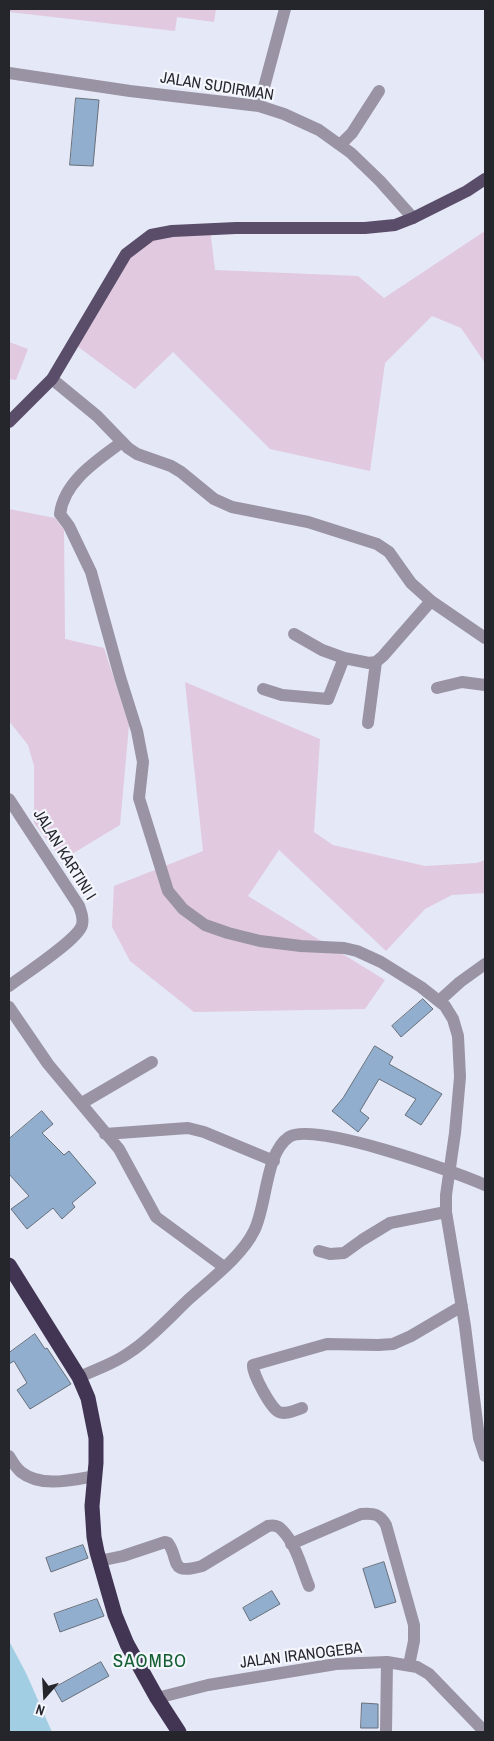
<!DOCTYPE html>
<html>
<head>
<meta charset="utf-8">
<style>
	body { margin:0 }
	#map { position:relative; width:494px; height:1741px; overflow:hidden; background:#e5e8f6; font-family:"Archivo Narrow",sans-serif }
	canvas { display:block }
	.frame { position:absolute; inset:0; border:10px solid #25262c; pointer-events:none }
	.north { position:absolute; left:20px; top:1671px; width:50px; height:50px; -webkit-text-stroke:4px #f4f6fe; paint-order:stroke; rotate:199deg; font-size:14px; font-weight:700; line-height:20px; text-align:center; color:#25262c }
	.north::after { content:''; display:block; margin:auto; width:18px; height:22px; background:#25262c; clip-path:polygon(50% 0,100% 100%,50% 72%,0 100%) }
</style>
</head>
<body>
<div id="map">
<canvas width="494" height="1741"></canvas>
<div class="frame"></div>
<div class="north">N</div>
</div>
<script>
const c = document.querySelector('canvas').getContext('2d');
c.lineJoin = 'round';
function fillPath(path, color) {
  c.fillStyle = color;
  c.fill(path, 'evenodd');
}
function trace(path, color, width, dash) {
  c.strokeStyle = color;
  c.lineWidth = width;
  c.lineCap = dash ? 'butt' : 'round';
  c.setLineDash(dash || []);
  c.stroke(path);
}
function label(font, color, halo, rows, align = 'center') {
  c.font = font + ' "Archivo Narrow",sans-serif';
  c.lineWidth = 4.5;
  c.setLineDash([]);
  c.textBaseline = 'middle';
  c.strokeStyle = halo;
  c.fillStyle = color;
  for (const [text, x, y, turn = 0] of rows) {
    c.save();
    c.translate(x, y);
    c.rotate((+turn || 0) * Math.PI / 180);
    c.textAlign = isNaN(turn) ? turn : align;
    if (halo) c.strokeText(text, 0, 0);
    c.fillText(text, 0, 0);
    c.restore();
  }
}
fillPath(new Path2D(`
	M9 9H216L214 22 177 17 175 31 9 12Z
	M210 229 215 270 358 276 384 298 485 231V363L461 328 432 316 385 363 370 471 270 449 173 352 135 389 73 343 126 254 151 235Z
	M9 342 28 349 16 380 9 379Z
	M9 509 55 518 64 530 65 639 104 648 129 725 120 825 62 860 34 823V766L28 745 9 721Z
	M185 682 320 739 314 832 333 845 425 866 477 863 485 860V893L452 895 425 909 386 951 279 850 248 896 385 980 365 1009 194 1012 130 961 112 927 114 886 203 851Z`), '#e1c9df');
fillPath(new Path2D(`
	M9 1641 26 1673 52 1732H9Z`), '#a1cee3');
const building = new Path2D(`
	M76 98 99 100 93 166 70 165Z
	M423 999 433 1009 401 1037 392 1026Z
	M375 1046 393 1057 389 1064 442 1094 421 1125 405 1115 416 1099 379 1079 360 1111 369 1118 358 1132 332 1111 343 1098Z
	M42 1111 53 1124 42 1133 64 1155 69 1151 96 1183 72 1203 75 1207 62 1219 53 1208 27 1229 11 1209 29 1196 9 1174V1139Z
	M35 1334 45 1349 47 1348 71 1384 30 1409 17 1390 27 1383 14 1361 9 1364V1353Z
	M83 1545 88 1558 51 1572 46 1558Z
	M384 1562 396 1602 375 1608 363 1569Z
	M272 1591 280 1604 250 1621 243 1608Z
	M97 1599 104 1616 60 1632 54 1614Z
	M101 1662 109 1676 62 1702 54 1688Z
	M362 1703 378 1704V1728H361Z`);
fillPath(building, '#92aece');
trace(building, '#666f7a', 1);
trace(new Path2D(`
	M9 73 130 91 259 106 284 114 319 130 351 153 380 181 413 218
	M259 106 285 9
	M340 145 352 133 379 91
	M52 379 97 416 128 448 137 454 171 466 181 472 214 499 232 507 308 522 377 544 389 552 411 583 431 601 485 638
	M122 442C98 460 64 481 60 514L69 526 91 572 120 677 137 731 143 762 139 798 168 891 183 909 205 925 228 933 260 941 301 946 344 948 357 951 381 962 421 987 445 1006 453 1019 458 1036 460 1077 455 1133 446 1195V1212L465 1326 479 1438 485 1456
	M294 634 322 650 344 658 369 663 376 662 383 656 431 601
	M437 688 462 682 485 685
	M263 689 282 695 328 699 344 658
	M368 723 376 662
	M9 799 79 906C81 912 84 918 82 925 78 940 23 975 9 986
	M439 1001 460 982 485 964
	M9 1007 48 1064 119 1149 156 1217 224 1267
	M82 1103 152 1062
	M105 1134 188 1128 204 1132 274 1161
	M319 1251 330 1254 344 1253 362 1240 390 1223 446 1212
	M79 1377C98 1369 117 1362 133 1350 153 1336 171 1316 189 1299 210 1280 242 1256 254 1231 267 1206 265 1153 289 1137 314 1121 456 1172 485 1185
	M302 1408C295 1410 286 1415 279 1412 271 1409 252 1373 253 1365L327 1344 378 1345 393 1344 411 1336 462 1306
	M9 1456C12 1461 16 1468 21 1472 41 1488 72 1480 95 1476
	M291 1544 361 1514C374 1513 380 1514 386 1525L414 1625V1641L409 1665
	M99 1561 123 1556 165 1542 168 1543C180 1559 168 1576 202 1566L268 1526C273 1525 278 1525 282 1530 296 1544 302 1569 309 1586
	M157 1698 208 1685 336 1664 387 1662 417 1667 429 1674 485 1732
	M386 1732 387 1662`), '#9993a4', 12);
trace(new Path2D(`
	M9 422 52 379 126 254 151 235 172 231 236 228H365L395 225 413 218 467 191 485 179`), '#594d69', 12);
trace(new Path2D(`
	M9 1265 79 1377 88 1398 96 1438V1463L92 1506 94 1537 97 1552 115 1615 127 1644 157 1698 179 1732`), '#423554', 15);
label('16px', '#25262c', '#f4f6fe', [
	["JALAN SUDIRMAN",217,87,9],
	["JALAN KARTINI I",64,855,58],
	["JALAN IRANOGEBA",301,1656,-7]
]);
c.letterSpacing = '1px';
label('19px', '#155f33', '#f4f6fe', [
	["SAOMBO",150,1662]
]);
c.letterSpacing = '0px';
</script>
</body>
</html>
